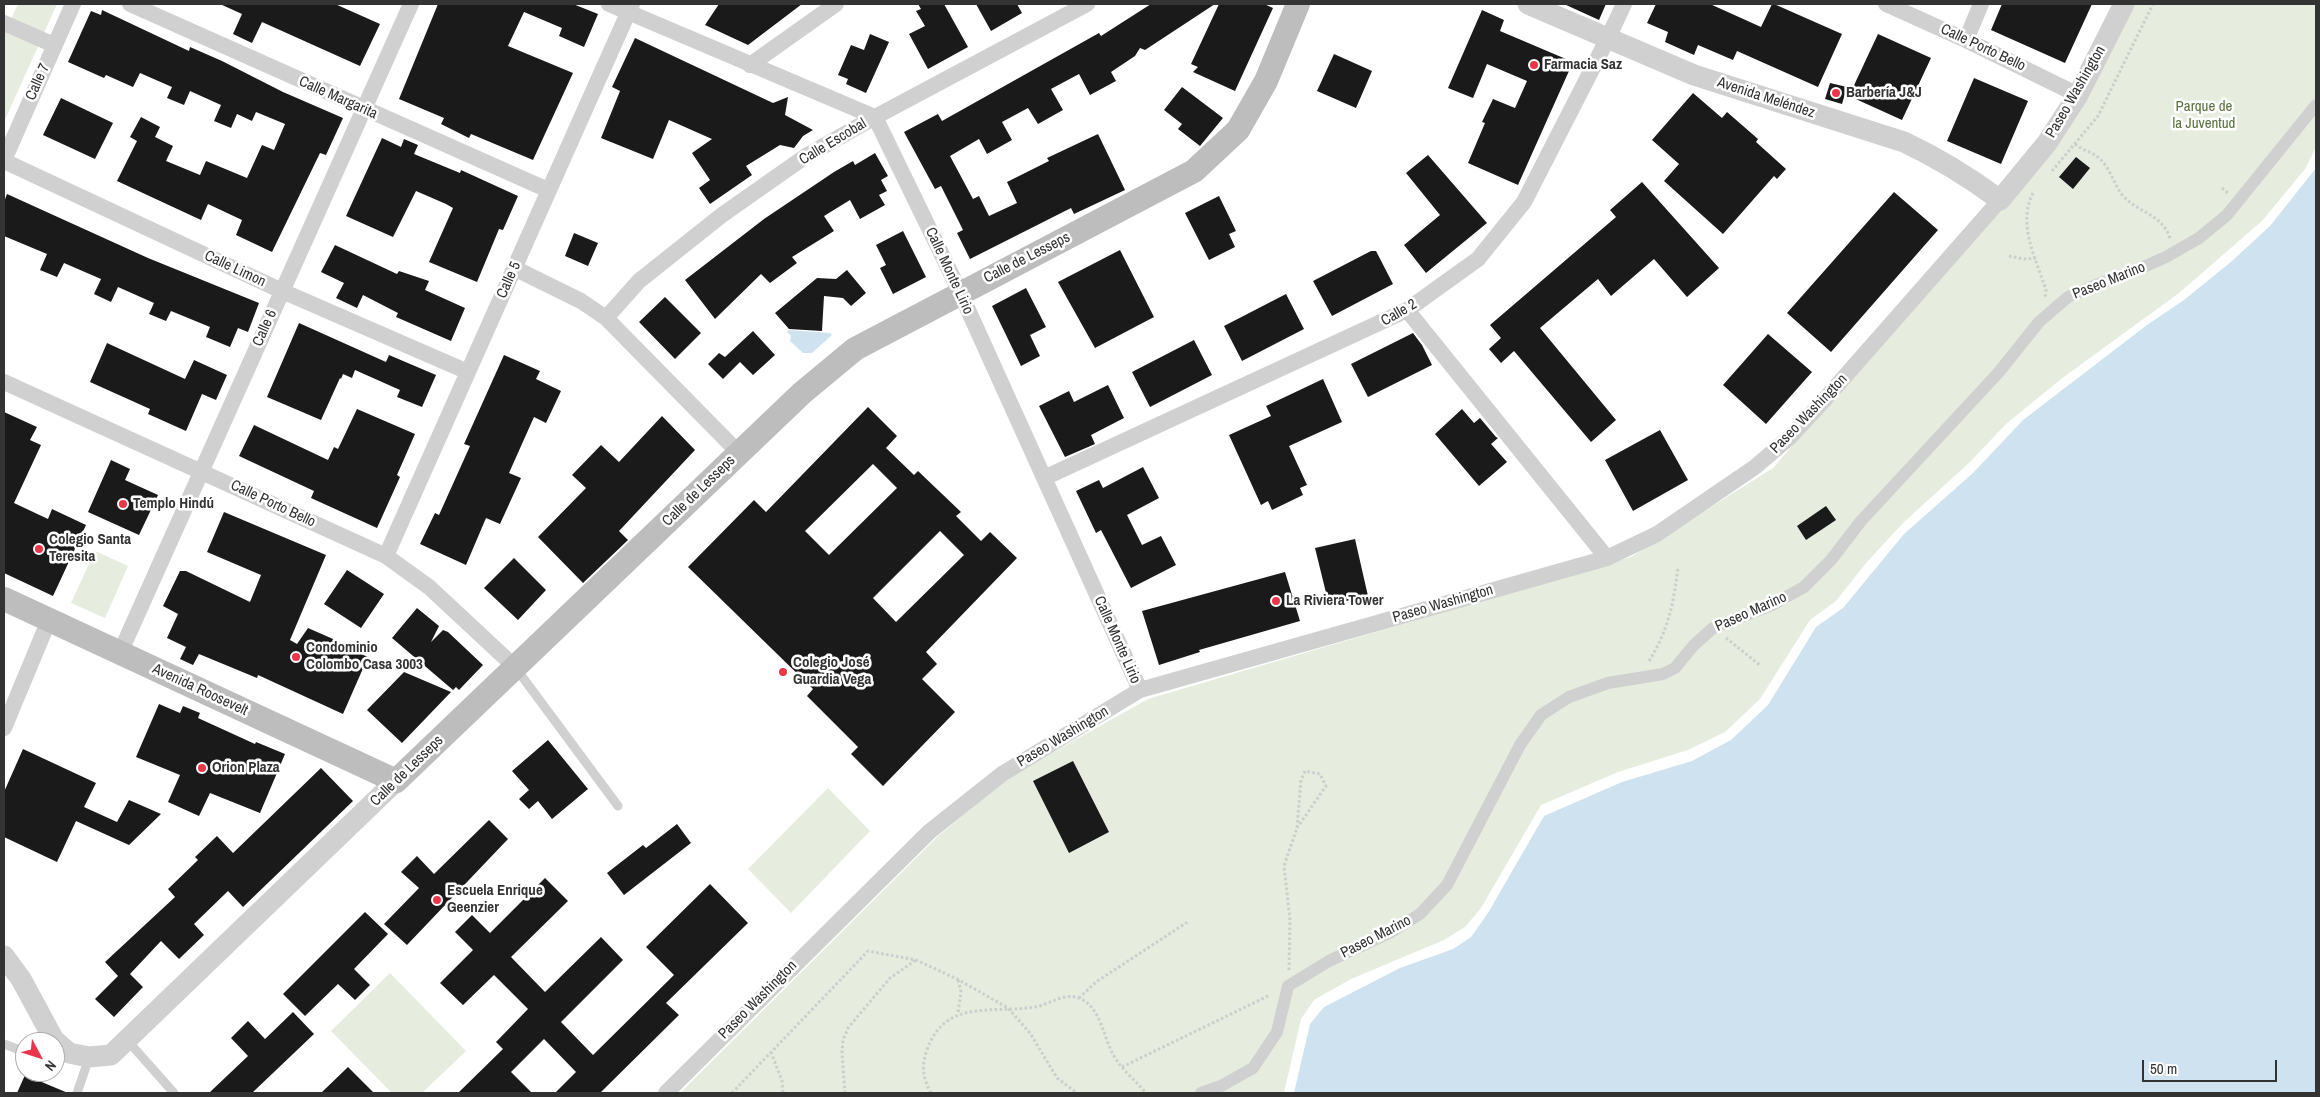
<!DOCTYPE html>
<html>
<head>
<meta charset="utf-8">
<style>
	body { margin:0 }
	#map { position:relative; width:2320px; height:1097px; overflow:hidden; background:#fff; font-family:"Archivo Narrow",sans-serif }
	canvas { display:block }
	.frame { position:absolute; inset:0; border:5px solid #333; pointer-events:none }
	.north { position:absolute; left:15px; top:1032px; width:50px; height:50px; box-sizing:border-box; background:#fff; border:1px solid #adadad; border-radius:50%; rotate:130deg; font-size:14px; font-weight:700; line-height:20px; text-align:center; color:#333 }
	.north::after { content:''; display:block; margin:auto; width:18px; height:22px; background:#ea354a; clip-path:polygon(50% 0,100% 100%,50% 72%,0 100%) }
	.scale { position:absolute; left:2142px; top:1060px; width:135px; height:22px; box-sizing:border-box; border:2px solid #333; border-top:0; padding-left:6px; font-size:15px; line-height:18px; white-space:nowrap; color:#333; -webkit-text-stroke:4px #fff; paint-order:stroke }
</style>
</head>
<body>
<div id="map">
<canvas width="2320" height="1097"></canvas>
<div class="frame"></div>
<div class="north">N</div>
<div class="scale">50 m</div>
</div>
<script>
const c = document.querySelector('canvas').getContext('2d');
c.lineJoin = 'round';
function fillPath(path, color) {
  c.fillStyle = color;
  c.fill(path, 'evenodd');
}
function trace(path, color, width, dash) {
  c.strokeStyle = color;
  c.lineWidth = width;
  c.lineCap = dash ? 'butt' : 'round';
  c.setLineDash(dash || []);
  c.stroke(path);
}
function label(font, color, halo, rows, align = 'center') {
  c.font = font + ' "Archivo Narrow",sans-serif';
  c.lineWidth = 5;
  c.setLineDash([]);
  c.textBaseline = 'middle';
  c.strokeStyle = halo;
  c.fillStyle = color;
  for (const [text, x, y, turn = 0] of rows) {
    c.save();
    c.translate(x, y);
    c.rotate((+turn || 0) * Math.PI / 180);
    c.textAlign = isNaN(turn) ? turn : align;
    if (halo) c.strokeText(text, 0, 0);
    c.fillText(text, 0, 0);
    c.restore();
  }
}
fillPath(new Path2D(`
	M18 4H57L4 122V35Z
	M2134 4H2316V147L2305 169 2263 220 2179 293 2061 379 2006 424 1970 462 1904 522 1866 563 1836 601 1810 620 1760 699 1725 732 1688 750 1618 772 1541 805 1481 908 1465 927 1444 940 1351 979 1314 1000 1301 1019 1284 1093H680L937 837 1009 777 1148 699 1631 557 1773 468 2051 148Z
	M95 551 128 566 105 618 71 603Z
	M828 788 870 831 791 913 748 869Z
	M390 973 466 1051 422 1093H392L331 1031Z`), '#e6ecde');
fillPath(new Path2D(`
	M2316 168V1093H1294L1310 1024 1324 1007 1400 968 1453 949 1471 937 1488 913 1544 816 1622 782 1692 761 1731 740 1768 705 1816 627 1843 608 1904 534 1973 473 2023 420 2147 325 2184 300 2232 261 2270 226Z
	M789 330 830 333 832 335 812 353H803L790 341 791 336 787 332Z`), '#cee3ef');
fillPath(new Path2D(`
	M220 4H335L380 24 360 66 262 22 252 43 233 34 242 14Z
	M438 4H573L598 14 584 47 559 36 562 28 524 12 508 46 573 73 533 160 471 134 469 138 441 124 444 118 399 99Z
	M719 4H802L748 45 705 25Z
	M918 4H944L968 47 928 69 909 34 925 26 916 11 921 9Z
	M976 4H1017L1022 13 991 31Z
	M1151 4H1215L1145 50 1140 48 1135 56 1111 72 1116 81 1090 95 1079 74 1051 89 1063 110 1038 124 1028 108 1002 122 1012 140 987 154 979 139 950 156 973 199 979 196 989 216 1017 203 1007 182 1049 161 1047 158 1098 134 1125 190 1074 214 1071 208 970 259 957 233 963 230 941 186 935 189 904 132 938 114 942 121 1099 33 1101 36Z
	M1219 4H1264L1273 8 1235 91 1193 72 1198 67 1191 64Z
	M1564 4H1606L1599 20Z
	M1656 4H1710L1761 27 1772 4H1774L1842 34 1818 87 1737 51 1733 60 1698 45 1694 55 1665 42 1668 32 1647 23Z
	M2002 4H2092L2065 63 1991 30Z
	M102 10 189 51 190 47 222 61 283 92 343 118 326 155 320 153 272 252 236 235 242 220 208 204 201 220 117 181 137 141 130 137 141 117 160 127 155 137 173 146 166 161 200 175 206 161 247 178 262 145 274 150 285 124 256 112 252 121 237 114 231 128 214 121 221 105 190 91 184 105 167 98 172 87 140 73 133 87 106 75 104 78 68 62 91 11 101 15Z
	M1482 10 1504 20 1500 31 1573 62 1518 185 1468 163 1485 123 1482 122 1493 99 1515 108 1527 81 1487 64 1473 98 1448 88Z
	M870 34 889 42 866 93 846 84 848 79 838 75 851 45 864 50Z
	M1878 34 1931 58 1902 120 1849 96Z
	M635 38 773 103 788 97 785 115 813 130 803 136 794 148 780 145 746 166 752 175 710 204 699 188 710 180 692 153 712 139 669 120 653 159 601 138 620 91 612 87Z
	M1334 54 1372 71 1356 108 1317 91Z
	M1974 78 2028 101 2001 164 1947 141Z
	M1830 83 1847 87 1842 104 1825 99Z
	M1182 87 1223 118 1200 146 1178 129 1182 124 1164 110Z
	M1693 93 1722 118 1727 112 1758 139 1756 142 1786 169 1777 179 1774 176 1723 234 1664 181 1679 164 1652 140Z
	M61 98 113 123 95 159 43 135Z
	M382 138 401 147 404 139 418 145 414 154 460 173 461 170 518 196 503 230 499 229 477 282 429 262 453 208 446 204 416 191 393 237 346 216Z
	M875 153 888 176 881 180 887 191 879 195 885 205 860 219 850 200 824 216 834 231 792 257 797 263 770 283 761 274 715 319 685 280 764 219 834 172 853 161 855 165Z
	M1428 155 1487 223 1426 273 1404 245 1440 215 1406 173Z
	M2076 157 2090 168 2073 189 2059 177Z
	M1642 182 1719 268 1687 297 1654 259 1611 296 1598 279 1540 328 1616 420 1591 442 1514 351 1501 363 1489 349 1501 338 1490 325 1616 217 1610 210Z
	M1894 192 1938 230 1831 352 1787 313Z
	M7 194 148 258 259 303 248 332 238 328 230 347 206 337 210 327 171 311 166 321 149 314 154 303 118 287 111 302 94 294 101 279 64 263 57 277 40 270 47 254 4 236V202Z
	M1219 196 1236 231 1229 234 1235 247 1209 260 1185 213Z
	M903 231 926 277 893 294 880 268 886 265 876 245Z
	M574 233 598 243 588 266 565 256Z
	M335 245 397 274 399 271 429 281 425 290 465 308 451 341 396 317 398 313 363 295 357 308 336 298 344 283 321 272Z
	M1120 250 1154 317 1095 348 1058 282Z
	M1371 251H1376L1393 284 1332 316 1313 281Z
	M847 270 866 293 851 306 843 298 824 296 822 331 789 329 775 313 817 278 836 279Z
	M1026 288 1046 327 1030 335 1040 356 1021 366 992 306Z
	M1286 294 1304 329 1242 361 1224 326Z
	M665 297 701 333 675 359 639 322Z
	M299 323 386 362 389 355 436 375 422 407 397 397 400 390 355 370 352 378 343 374 341 379 340 378 321 420 267 397Z
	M753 331 775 355 753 375 740 362 723 379 708 364 719 353 725 357Z
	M1413 333 1422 345 1432 365 1368 397 1351 364Z
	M1768 334 1812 372 1766 424 1723 385Z
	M1194 340 1212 375 1150 407 1132 372Z
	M107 343 185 379 194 360 227 375 216 400 202 394 186 431 148 414 150 409 90 382Z
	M504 355 540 371 536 379 561 391 546 423 534 417 509 473 521 478 500 524 486 518 466 565 420 544 435 513 439 515 470 446 464 444Z
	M1323 379 1342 422 1289 446 1307 485 1300 488 1303 495 1272 510 1268 501 1261 505 1229 435 1271 416 1266 406Z
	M1108 385 1124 418 1091 435 1095 444 1065 457 1039 406 1069 391 1074 402Z
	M868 407 897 436 886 448 914 475 918 471 961 512 956 516 981 541 990 532 1017 558 926 652 937 664 922 679 955 712 883 786 851 754 858 747 807 696 813 689 688 567 754 500 766 512ZM873 464 897 488 829 555 805 531ZM940 531 964 555 896 622 873 598Z
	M357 409 415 434 397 475 400 477 377 528 311 498 314 491 239 456 254 425 328 460 334 447 338 449Z
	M1462 409 1474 423 1480 418 1496 437 1498 438 1491 444 1507 462 1479 486 1435 434Z
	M4 412 37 427 30 440 41 445 14 503 48 519 52 509 86 525 53 596 4 573Z
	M662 416 695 450 619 531 628 540 583 583 538 537 586 488 572 475 601 445 619 462Z
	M1660 430 1688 480 1633 511 1605 460Z
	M111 460 130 469 125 480 158 495 139 535 88 512Z
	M1143 467 1159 498 1127 515 1142 545 1161 536 1176 565 1131 588 1101 530 1096 533 1076 491 1099 480 1103 488Z
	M1826 506 1836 520 1806 540 1797 526Z
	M224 512 326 555 290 640 297 644 308 628 349 646 347 648 368 657 343 714 258 675 257 678 199 654 193 665 180 659 186 647 167 638 178 614 163 606 180 571H186L250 602 261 575 207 552Z
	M1355 539 1368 596 1329 605 1315 548Z
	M514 558 546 590 518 620 484 588Z
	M347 570 384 594 361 628 324 604Z
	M1285 572 1300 621 1199 650 1200 652 1159 665 1142 611Z
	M417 608 439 626 431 642 443 630 448 632 483 665 459 690 456 687 453 690 392 638Z
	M404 672 451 692 402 743 367 710Z
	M159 704 180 713 183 706 200 713 198 718 255 744 256 742 285 754 260 813 210 793 199 816 168 802 180 775 136 757Z
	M548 740 588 789 552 819 538 801 529 809 519 799 529 790 512 771Z
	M23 749 96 783 84 807 117 822 129 800 161 814 129 845 76 821 57 862 4 837V792Z
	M1073 761 1109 832 1069 853 1033 781Z
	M321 768 353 801 243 907 228 891 194 924 204 935 179 959 161 941 130 974 143 987 114 1017 95 999 118 976 105 962 175 897 168 889 198 860 195 857 217 836 233 853Z
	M489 820 508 839 407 945 384 924 419 888 401 872 417 856 434 874Z
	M677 824 691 843 624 895 607 873 643 845 646 848Z
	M545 878 568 901 511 957 545 992 601 937 623 960 561 1022 593 1055 674 975 646 947 710 884 748 923 666 1003 679 1015 600 1093H555L576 1072 544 1039 511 1072 532 1093H458L503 1049 496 1042 528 1009 494 975 463 1005 440 983 473 950 455 932 472 915 490 933Z
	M365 912 388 934 354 969 370 985 355 1000 338 984 305 1016 283 994Z
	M293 1012 314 1034 252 1093H209L248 1056 231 1038 248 1021 265 1039Z
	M348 1067 374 1093H321Z
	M25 1075 68 1093H17Z`), '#1a1a1a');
trace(new Path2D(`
	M2075 144C2083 151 2094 152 2101 160 2111 170 2114 185 2123 196 2139 213 2162 214 2170 238
	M2052 171 2098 116 2153 4
	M2222 188 2228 193
	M2033 193C2017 224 2036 259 2046 290L2045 297
	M2009 256 2024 259 2036 258
	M1726 638 1761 666
	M1649 661C1668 631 1674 602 1678 567
	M1289 970 1290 920 1284 866 1297 828 1301 780 1305 771 1320 774 1326 786 1297 828
	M958 980 961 992 958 1013
	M1079 998 1096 982 1189 921
	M771 1052 782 1081 783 1093
	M1122 1067 1270 995
	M732 1093 868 951 916 960 957 979 1008 1008 1030 1033 1057 1078 1077 1093
	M845 1093 842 1053 843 1040 848 1028 890 978 916 960
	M931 1093C923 1079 921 1065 927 1050 945 998 993 1014 1035 1007 1048 1005 1065 992 1079 998 1101 1007 1103 1037 1114 1056 1122 1070 1136 1081 1146 1093`), '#cdcdcd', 3, [2.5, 2.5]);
trace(new Path2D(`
	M515 667 618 806
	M127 1040 174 1093
	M4 1044 25 1052
	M77 1093 89 1058`), '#d0d0d0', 9);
trace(new Path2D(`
	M1201 1093 1221 1086 1253 1068 1277 1032 1288 986 1329 961 1391 932 1420 914 1447 885 1520 745 1541 715 1569 697 1608 683 1663 674 1675 668 1694 645 1713 628 1772 605 1804 587 1831 560 1861 521 1999 372 2039 322 2068 297 2096 285 2132 272 2166 257 2199 238 2227 215 2316 105`), '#d0d0d0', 12);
trace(new Path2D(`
	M130 4 548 190
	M609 4 875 117 960 292 1140 690
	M1886 4 1966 40 2078 95
	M4 23 54 45
	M1966 40 1981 4
	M750 65 836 4
	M4 160 73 4
	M4 161 282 291 468 372
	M514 268 581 301 606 318 739 453
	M1407 310 1607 558
	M606 318 639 281 722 215 806 156 875 117 1087 4
	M4 382 386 556 429 587 515 667
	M1044 478 1407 310 1478 259 1524 202 1608 38 1624 4
	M386 556 632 4
	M120 653 411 4
	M4 728 49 620
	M666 1093 929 832 1002 774 1140 690 1607 558 1657 534 1755 467 1789 438 1825 399 2000 200`), '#d0d0d0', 16);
trace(new Path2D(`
	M1528 4 1694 75 1904 142C1938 158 1969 177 2000 200L2047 143 2078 95 2124 4
	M4 956 21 979 54 1040 69 1053 89 1057 111 1055 396 781`), '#d0d0d0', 21);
trace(new Path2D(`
	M4 599 396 781 802 393 855 349 1194 171 1238 130 1266 81 1298 4`), '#bdbdbd', 24);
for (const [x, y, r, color] of [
	[1534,65,5,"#ea354a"],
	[1836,93,5,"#ea354a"],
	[123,504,5,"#ea354a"],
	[39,549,5,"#ea354a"],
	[1276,601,5,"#ea354a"],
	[296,657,5,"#ea354a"],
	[783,672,5,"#ea354a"],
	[202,768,5,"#ea354a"],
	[437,900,5,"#ea354a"]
]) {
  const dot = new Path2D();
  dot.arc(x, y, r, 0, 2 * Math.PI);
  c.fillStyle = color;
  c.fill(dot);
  trace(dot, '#fff', 2);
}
label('15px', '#333', '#fff', [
	["Calle Porto Bello",1983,48,25],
	["Calle 7",38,82,-66],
	["Paseo Washington",2076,92,-60],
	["Calle Margarita",338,98,24],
	["Avenida Meléndez",1766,98,18],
	["Calle Escobal",833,142,-31],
	["Calle de Lesseps",1027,258,-27],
	["Calle Limon",235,269,25],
	["Calle Monte Lirio",949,271,65],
	["Calle 5",509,280,-66],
	["Paseo Marino",2109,281,-22],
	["Calle 2",1399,313,-30],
	["Calle 6",265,328,-66],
	["Paseo Washington",1809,414,-46],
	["Calle de Lesseps",699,491,-44],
	["Calle Porto Bello",273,504,25],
	["Paseo Washington",1443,604,-16],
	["Paseo Marino",1751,612,-24],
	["Calle Monte Lirio",1117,640,66],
	["Avenida Roosevelt",200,690,25],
	["Paseo Washington",1063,737,-31],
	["Calle de Lesseps",407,771,-44],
	["Paseo Marino",1376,937,-27],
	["Paseo Washington",758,1000,-45]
]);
label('bold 15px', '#333', '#fff', [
	["Farmacia Saz",1544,65],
	["Barbería J&J",1846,93],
	["Templo Hindú",133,504],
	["Colegio Santa",49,540],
	["Teresita",49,557],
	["La Riviera Tower",1286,601],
	["Condominio",306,648],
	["Colombo Casa 3003",306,665],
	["Colegio José",793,663],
	["Guardia Vega",793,680],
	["Orion Plaza",212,768],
	["Escuela Enrique",447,891],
	["Geenzier",447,908]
], 'left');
label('15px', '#58713e', '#fff', [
	["Parque de",2204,107],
	["la Juventud",2204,124]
]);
</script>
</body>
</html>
